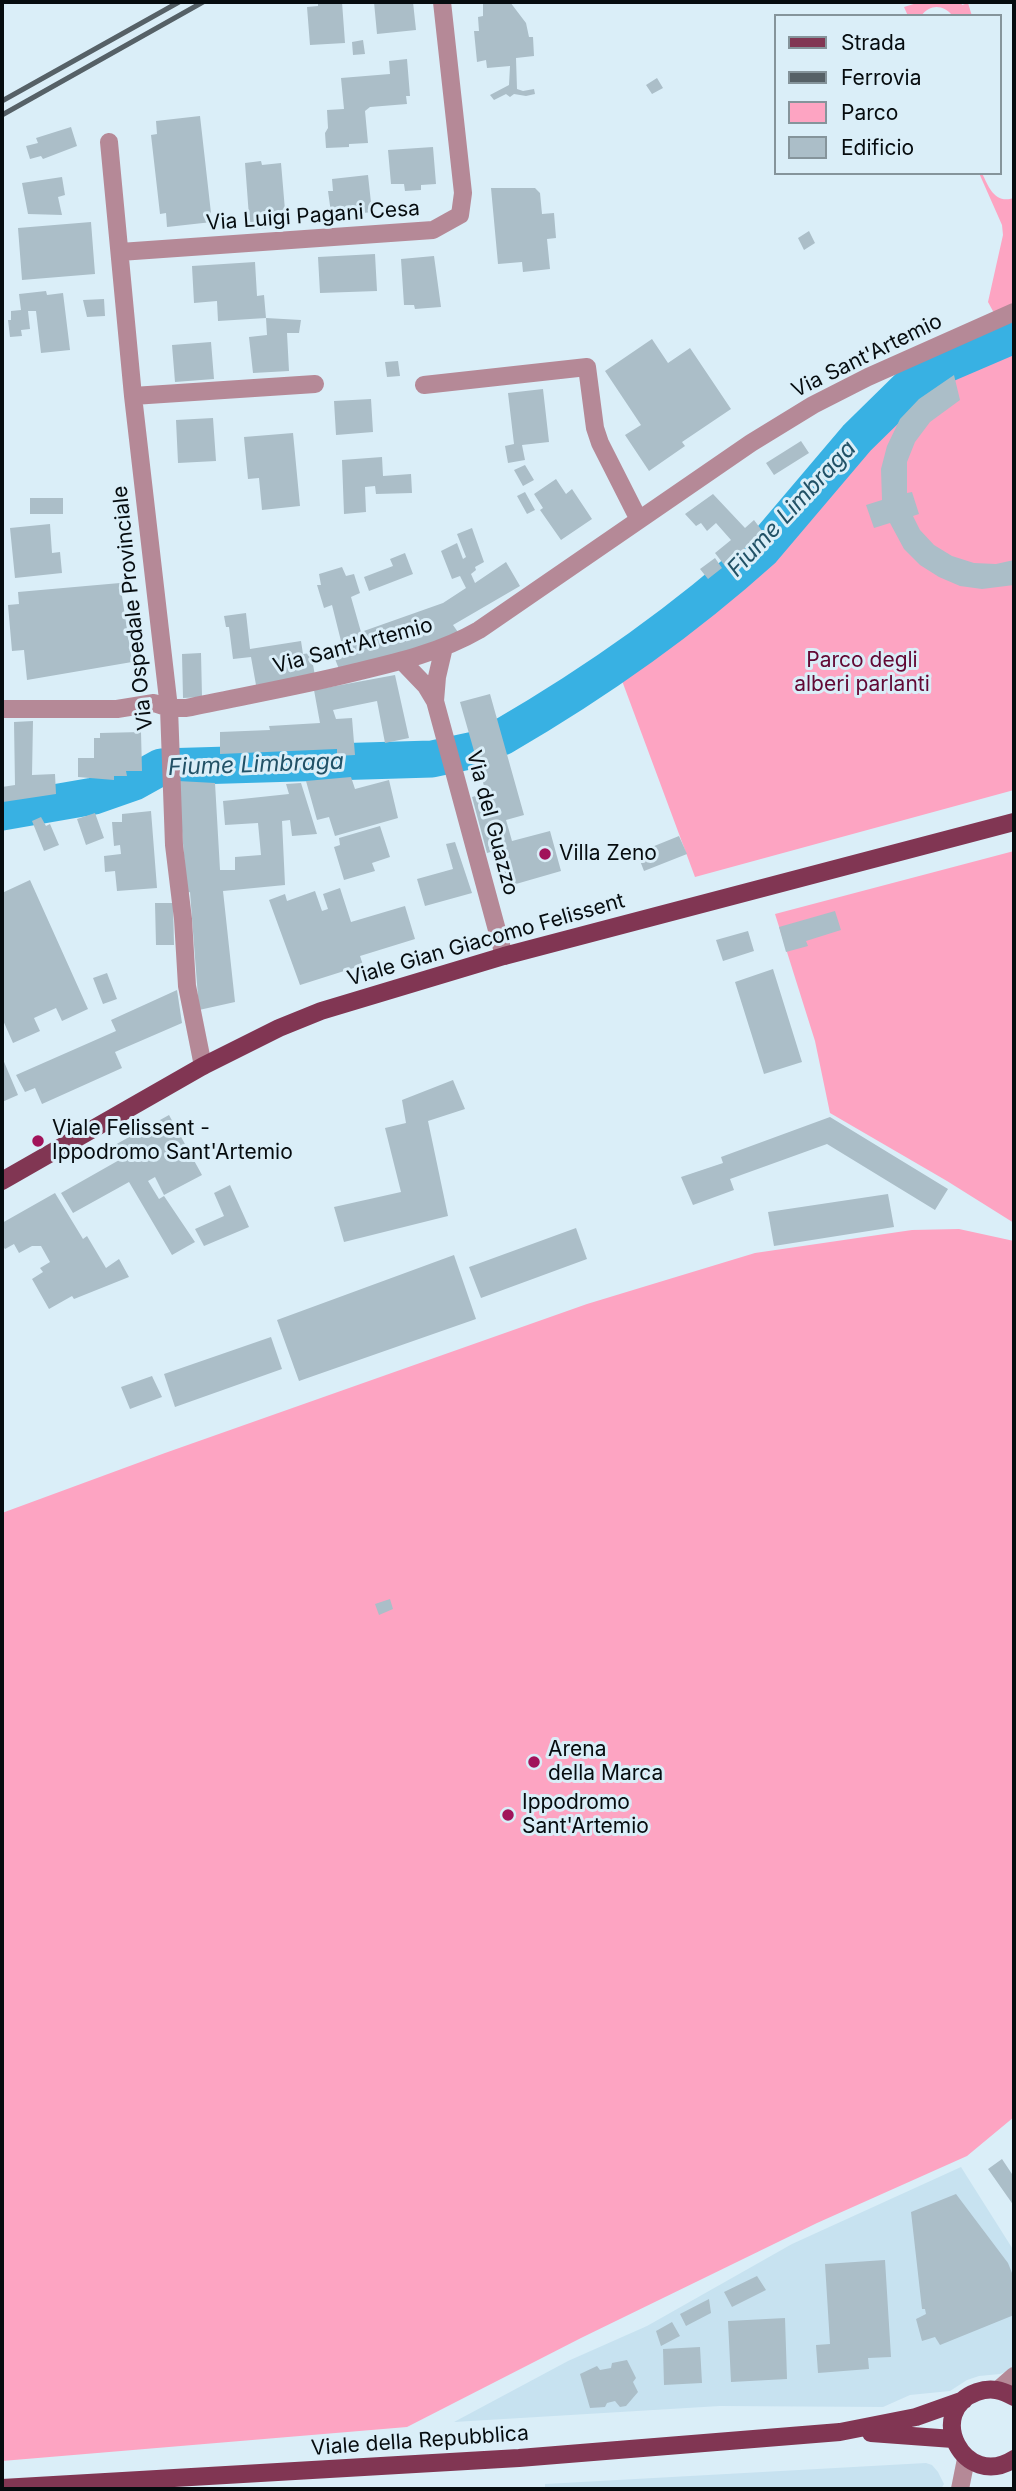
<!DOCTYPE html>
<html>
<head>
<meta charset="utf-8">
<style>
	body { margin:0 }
	#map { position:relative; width:1016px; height:2491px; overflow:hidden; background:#daeef8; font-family:Inter,sans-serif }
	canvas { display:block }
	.frame { position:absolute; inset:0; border:4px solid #060c0f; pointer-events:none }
	.legend { position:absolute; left:774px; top:14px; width:228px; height:161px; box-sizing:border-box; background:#daeef8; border:2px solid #85949b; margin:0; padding:9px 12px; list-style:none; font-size:21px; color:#060c0f }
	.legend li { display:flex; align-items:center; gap:14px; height:35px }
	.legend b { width:35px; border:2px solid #85949b }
</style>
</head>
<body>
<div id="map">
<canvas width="1016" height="2491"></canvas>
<div class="frame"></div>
<ul class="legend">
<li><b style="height:9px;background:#813653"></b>Strada</li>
<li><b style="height:9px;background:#566167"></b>Ferrovia</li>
<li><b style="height:19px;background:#fda4c2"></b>Parco</li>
<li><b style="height:19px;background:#abbec8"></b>Edificio</li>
</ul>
</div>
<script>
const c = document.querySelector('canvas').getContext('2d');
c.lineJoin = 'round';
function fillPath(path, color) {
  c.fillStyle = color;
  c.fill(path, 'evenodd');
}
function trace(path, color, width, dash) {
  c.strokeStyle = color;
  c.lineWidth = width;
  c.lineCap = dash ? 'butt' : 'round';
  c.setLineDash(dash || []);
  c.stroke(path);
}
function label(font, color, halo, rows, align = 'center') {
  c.font = font + ' Inter,sans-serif';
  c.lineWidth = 6;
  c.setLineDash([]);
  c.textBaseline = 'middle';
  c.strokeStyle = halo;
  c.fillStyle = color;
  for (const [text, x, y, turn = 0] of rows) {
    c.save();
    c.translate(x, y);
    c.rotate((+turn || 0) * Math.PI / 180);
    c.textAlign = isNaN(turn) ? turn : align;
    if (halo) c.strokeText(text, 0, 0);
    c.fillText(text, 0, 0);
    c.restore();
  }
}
fillPath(new Path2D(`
	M961 2167 1014 2251V2368L1011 2370 1000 2374 979 2376 967 2380 950 2391 910 2395 883 2407 720 2406 454 2422 568 2361 647 2326 792 2244Z
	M926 2463 932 2465 938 2472 944 2484 941 2489H545V2484Z`), '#c7e2f0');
fillPath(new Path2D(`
	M920 2H961L962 5 968 3 972 16H953C943 4 930 4 921 16H908L904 7Z
	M979 173H982C989 188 995 204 1014 198V304L994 313 988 302 1003 235 1002 225Z
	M1014 349V790L695 877 621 678 669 643 763 557 872 431 905 398 930 379Z
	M1014 851V1223L947 1181 830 1113 815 1041 775 914Z
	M959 1229 1014 1241V2117L967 2156 817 2223 581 2338 407 2427 2 2461V1513L165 1453 587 1304 755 1253 912 1230Z`), '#fda4c2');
trace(new Path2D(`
	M502 737C595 683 682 622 762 550L857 438 911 385 937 368 1014 335
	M2 812 94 796 134 782 161 767 432 759 474 750`), '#38b1e3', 37);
fillPath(new Path2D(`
	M318 2H342L345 43 310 45 307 7 318 6Z
	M374 2H413L416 30 377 34Z
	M486 2H510L526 23 529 37H533L534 56 516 58 517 89 523 91 534 89 535 94 526 96 514 94 510 97 506 94 494 100 490 95 509 85 510 66 487 68 486 60 477 62 474 31H479L478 17 483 16V3Z
	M363 40 365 54 353 55 352 42Z
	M407 59 410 96H406L407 104 370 107 365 111 368 143 349 144V147L326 148 325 133 328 128 327 110 344 109 341 78 390 74 389 61Z
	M657 78 663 88 652 94 646 85Z
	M200 116 212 222 167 227 166 213 160 214 151 135 157 134 156 121Z
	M71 127 77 146 43 159 41 156 30 159 26 146 38 143 36 138Z
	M433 147 436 184 421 185V190L405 191 404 184H391L388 150Z
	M261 161 262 165 281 163 286 222 267 224 268 228 250 230 245 163Z
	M368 175 372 212 354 214V210L331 213 328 191H333L332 179Z
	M62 177 65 195 58 197 62 215 28 214 22 183Z
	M491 188H535L540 193 542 214 554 213 556 238 547 239 550 269 523 272 522 262 498 264Z
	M91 222 95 274 22 280 18 228Z
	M809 231 815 243 804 250 798 238Z
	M375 254 377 291 320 293 318 257Z
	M434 256 441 307 415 309 414 305H404L401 259Z
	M255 262 257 296 264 295 266 318 218 321 217 301 194 303 192 266Z
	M46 291 47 295 63 293 70 350 41 353 36 311H28L30 329 21 330 22 336 10 337 8 320H11V311L21 310 19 294Z
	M104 299 105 316 87 317 83 300Z
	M266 318 301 320 299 333H287L289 371 253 373 249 337 267 335Z
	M652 339 668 363 690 348 731 409 682 442 685 446 649 471 625 435 641 425 605 371Z
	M211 342 214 379 175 382 172 345Z
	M398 361 400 376 387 377 385 362Z
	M954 375 960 400 930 422 915 442 907 462V493L912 492 919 514 913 516 920 530 934 545 952 556 974 563 996 564 1014 560V585L982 589 960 586 939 577 920 565 904 549 890 523 874 528 866 505 882 500 881 469 887 446 900 419 919 399Z
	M543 389 549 442 522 445 525 460 508 463 505 446 514 444 508 393Z
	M371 399 373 432 336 435 334 401Z
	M213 418 216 461 178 463 176 420Z
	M293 433 300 506 262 510 259 478 248 479 244 437Z
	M801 441 809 453 774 475 766 463Z
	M382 457 383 476 411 474 412 493 376 494 375 486 365 487 366 512 344 514 342 460Z
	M525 465 534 480 523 486 514 470Z
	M556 479 566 494 572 489 592 519 561 540 540 510 543 508 534 494Z
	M525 492 535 510 527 514 517 496Z
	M713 494 745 528 754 520 763 532 725 566 715 553 731 540 716 523 707 531 701 523 696 526 685 514Z
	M30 498H63V514H30Z
	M50 524 52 553 60 552 62 573 15 578 10 528Z
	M472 528 484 562 475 567 476 570 471 574 475 583 506 562 520 586 453 625 460 635 341 674 335 659 327 660 326 651 342 645 332 605 324 608 317 585H321L319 574 342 567 346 576 354 574 360 593 351 597 361 632 443 603 466 588 460 576 452 579 441 551 457 543 463 559 466 557 457 534Z
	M405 553 413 574 369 591 364 577 393 566 390 559Z
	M715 558 722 568 708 579 700 569Z
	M120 583 132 662 27 680 24 650 12 651 8 605 19 604 18 592Z
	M246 613 250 649 301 641 303 654 311 653 315 676 256 685 251 657 233 659 229 627H226L224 616Z
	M201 653 202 697 183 698 182 654Z
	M395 675 409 738 385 743 377 701 333 710 336 719 352 718 355 755 337 756V749L220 754V732L270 730 269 726 320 723 314 690Z
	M490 694 524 815 506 820 512 841 550 831 561 871 509 886 498 850 487 853 472 797 486 793 460 702Z
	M33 721 32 775 55 774 56 794 3 802 2 787 15 785 14 722Z
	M141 732 142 771H126L127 776H114V780L78 777V758H94V738H100V733Z
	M351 777 355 789 389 780 398 818 335 836 329 817 317 820 306 781Z
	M178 781 215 783 220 870H235V857L261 855 258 823 225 825 223 801 289 794 286 784 301 783 317 834 292 836 290 820 282 821 285 885 223 891 235 1002 199 1010 190 892 187 893Z
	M151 811 157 888 117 891 115 871 105 872 104 856 121 854 120 845 114 846 112 822H122V814Z
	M95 813 104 838 86 845 77 819Z
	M41 817 46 826 50 824 59 845 44 851 32 821Z
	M380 826 390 857 372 863 375 871 344 880 334 847 340 845 339 838Z
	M679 836 687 854 644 871 637 853Z
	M455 842 472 893 425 906 417 879 453 869 446 844Z
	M30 880 88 1009 62 1021 56 1008 34 1018 40 1031 13 1043 2 1018V893Z
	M340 888 351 922 405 906 415 939 360 956 363 965 300 985 269 900 285 894 287 901 315 891 322 911 328 909 323 894Z
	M155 903H173L174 945H156Z
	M835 911 841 930 806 941 808 946 786 952 779 927Z
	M748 931 754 951 723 961 716 940Z
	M773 969 802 1062 764 1074 735 982Z
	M107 973 117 999 103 1004 93 978Z
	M177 990 182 1023 115 1052 122 1068 42 1104 35 1088 25 1092 16 1075 116 1031 111 1020Z
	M2 1057 18 1095 2 1102Z
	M453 1080 465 1109 428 1121 448 1216 344 1242 334 1207 401 1192 385 1128 406 1123 402 1100Z
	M169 1115 202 1175 164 1195 155 1177 148 1181 159 1199 164 1196 195 1242 172 1255 129 1182 73 1213 61 1193 121 1159 113 1146Z
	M830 1117 948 1189 935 1210 827 1144 730 1179 734 1190 693 1205 681 1177 723 1163 721 1157Z
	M230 1185 249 1227 204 1246 195 1229 224 1216 214 1193Z
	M55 1193 83 1239 87 1236 106 1268 119 1259 129 1277 74 1299 72 1296 49 1309 32 1279 43 1272 40 1268 50 1262 41 1246H32L19 1253 14 1244 5 1249 2 1245V1223Z
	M888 1194 894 1227 774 1246 768 1212Z
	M576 1228 587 1259 481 1298 469 1267Z
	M454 1255 476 1319 299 1381 277 1320Z
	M271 1337 282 1369 175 1407 164 1374Z
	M152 1376 162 1397 130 1409 121 1387Z
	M390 1599 393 1609 379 1615 375 1604Z
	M1002 2159 1014 2177V2206L988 2169Z
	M956 2194 1008 2263 1014 2278V2315L940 2345 935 2337 922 2341 916 2319 926 2314 925 2309H922L911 2212Z
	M885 2260 891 2357 868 2358 869 2369 818 2373 816 2345 830 2344 825 2264Z
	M757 2276 766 2290 732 2307 724 2292Z
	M709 2299 711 2313 686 2326 680 2314Z
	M785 2318 787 2379 731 2382 728 2321Z
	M672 2322 680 2336 661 2346 656 2331Z
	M700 2347 702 2383 664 2385 663 2349Z
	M627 2360 636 2378 633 2382 638 2392 626 2406 620 2407 615 2401 607 2403 605 2407 590 2408 580 2374 597 2366 600 2370 611 2368 612 2363Z`), '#abbec8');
trace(new Path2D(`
	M109 142 133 396 169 708 174 845 183 919 187 986 203 1066
	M120 252 433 230 460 215 463 193 442 2
	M424 385 587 367 595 428 600 443 639 520
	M133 396 315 384
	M402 661 426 686 435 701 437 677 444 647
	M435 701 504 956
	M2 709H117L154 703 169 708H186C243 696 300 686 356 672 398 662 441 652 479 630L751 443 813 405 868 377 1014 312
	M998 2390 1014 2376`), '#b58997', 18);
trace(new Path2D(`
	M960 2489 966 2459`), '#b58997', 18);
trace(new Path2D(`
	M2 1181 203 1066 279 1028 321 1011 504 956 1014 822
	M1014 2397C1002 2390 991 2387 977 2392 924 2411 964 2491 1014 2459
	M871 2433 953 2439
	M2 2488 519 2458 840 2432 916 2417 964 2400`), '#813653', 18);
trace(new Path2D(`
	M2 101 179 2
	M2 115 203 2`), '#566167', 5);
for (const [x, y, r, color] of [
	[545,854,7,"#a1135a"],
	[38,1141,7,"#a1135a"],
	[534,1762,7,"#a1135a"],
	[508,1815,7,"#a1135a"]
]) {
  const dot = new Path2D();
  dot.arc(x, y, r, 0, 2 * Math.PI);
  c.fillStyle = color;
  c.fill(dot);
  trace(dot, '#daeef8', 2.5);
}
label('21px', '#060c0f', '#daeef8', [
	["Via Luigi Pagani Cesa",313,216,-4],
	["Via Sant'Artemio",867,356,-26],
	["Via Ospedale Provinciale",133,608,-96],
	["Via Sant'Artemio",353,646,-15],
	["Via del Guazzo",492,823,75],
	["Viale Gian Giacomo Felissent",486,940,-16],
	["Viale della Repubblica",420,2441,-4]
]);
label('21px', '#620834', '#daeef8', [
	["Parco degli",862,661],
	["alberi parlanti",862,685]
]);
label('21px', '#060c0f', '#daeef8', [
	["Villa Zeno",559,854],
	["Viale Felissent -",52,1129],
	["Ippodromo Sant'Artemio",52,1153],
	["Arena",548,1750],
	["della Marca",548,1774],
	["Ippodromo",522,1803],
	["Sant'Artemio",522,1827]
], 'left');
label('italic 23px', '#215166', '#daeef8', [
	["Fiume Limbraga",792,509,-47],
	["Fiume Limbraga",256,765,-2]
]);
</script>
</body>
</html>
